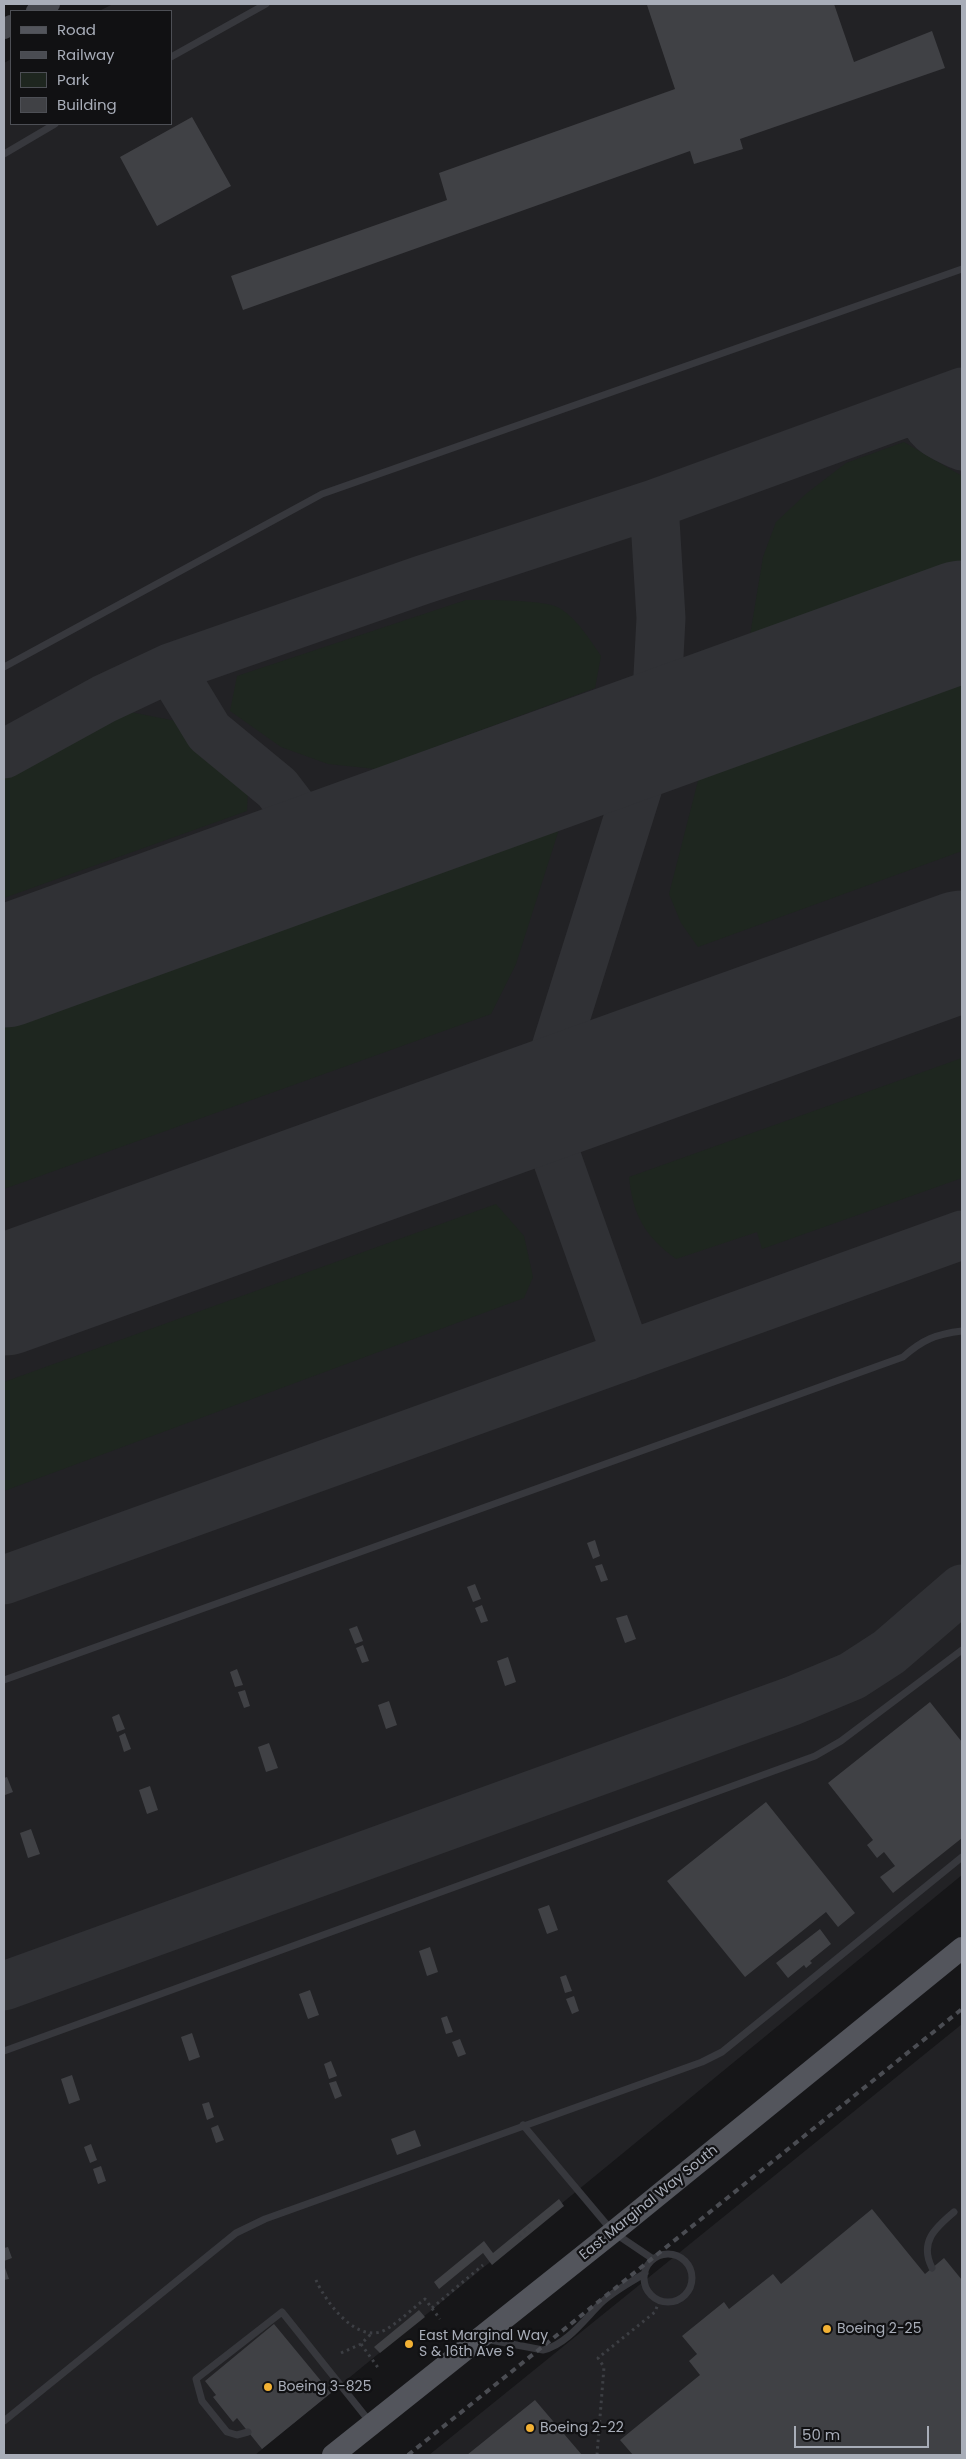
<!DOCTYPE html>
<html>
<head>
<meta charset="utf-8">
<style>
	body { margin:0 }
	#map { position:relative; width:966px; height:2459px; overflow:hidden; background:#161618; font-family:Poppins,sans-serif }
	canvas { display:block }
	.frame { position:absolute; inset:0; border:5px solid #a8adb8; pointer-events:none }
	.legend { position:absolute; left:10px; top:10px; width:162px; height:115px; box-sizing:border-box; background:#111113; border:1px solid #4d4f55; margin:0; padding:6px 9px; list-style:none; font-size:15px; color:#a8adb8 }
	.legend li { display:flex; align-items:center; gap:10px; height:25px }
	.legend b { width:25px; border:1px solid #4d4f55 }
	.scale { position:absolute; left:794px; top:2426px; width:135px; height:22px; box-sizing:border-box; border:2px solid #a8adb8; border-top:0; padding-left:6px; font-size:15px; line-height:18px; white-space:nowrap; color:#a8adb8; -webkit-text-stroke:4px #111113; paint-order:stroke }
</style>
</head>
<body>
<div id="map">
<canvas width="966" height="2459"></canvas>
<div class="frame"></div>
<ul class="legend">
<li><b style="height:6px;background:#53555c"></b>Road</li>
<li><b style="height:6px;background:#4a4c52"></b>Railway</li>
<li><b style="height:14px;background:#1e261f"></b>Park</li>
<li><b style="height:14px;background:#404145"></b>Building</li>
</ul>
<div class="scale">50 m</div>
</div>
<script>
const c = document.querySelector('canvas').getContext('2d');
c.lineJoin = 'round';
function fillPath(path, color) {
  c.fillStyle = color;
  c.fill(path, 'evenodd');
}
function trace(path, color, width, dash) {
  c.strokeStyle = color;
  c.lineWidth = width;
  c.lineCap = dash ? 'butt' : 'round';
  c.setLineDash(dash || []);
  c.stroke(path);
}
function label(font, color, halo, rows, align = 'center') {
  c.font = font + ' Poppins,sans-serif';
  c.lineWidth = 4.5;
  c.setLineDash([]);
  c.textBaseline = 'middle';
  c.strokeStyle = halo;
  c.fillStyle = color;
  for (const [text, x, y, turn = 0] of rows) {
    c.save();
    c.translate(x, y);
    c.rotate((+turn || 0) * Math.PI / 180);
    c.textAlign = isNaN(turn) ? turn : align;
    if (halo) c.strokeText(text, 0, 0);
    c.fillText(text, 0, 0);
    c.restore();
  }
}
fillPath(new Path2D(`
	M113 4H962V1875L255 2455H4V63L11 59V124H171V11H99Z
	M962 2024V2455H429Z`), '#222225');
fillPath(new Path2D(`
	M904 442 962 476V566L749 641 763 557 776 522 807 493 846 463Z
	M466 600C486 600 547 599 561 609 578 620 590 640 601 656L595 688 376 769 328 764 281 747 230 711 237 676Z
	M962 675V851L698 947 681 923 669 894 701 769Z
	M130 712 176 721 231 767 248 789 247 811 4 898V777L94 726Z
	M562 820 516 964 491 1014 4 1189V1024Z
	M962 1058V1178L762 1249 757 1232 676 1259C645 1236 633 1216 629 1177Z
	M496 1204 524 1236 533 1277 524 1298 4 1491V1382Z`), '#1e261f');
trace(new Path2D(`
	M921 408C927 433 941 436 962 446
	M170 668 209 732 277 788 326 852
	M4 754 104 699 170 668 422 580 654 504 962 392
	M627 1356 538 1105 655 733 661 618 654 504
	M4 1580 962 1235
	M4 1986 792 1701 852 1676 889 1652 962 1589`), '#303135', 49);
trace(new Path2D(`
	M4 967 962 621
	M4 1295 962 951`), '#303135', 121);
fillPath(new Path2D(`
	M650 4H834L854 62 932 31 945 68 740 139 743 149 694 164 690 151 243 310 231 276 447 200 439 173 675 89 647 5Z
	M192 117 231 186 157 226 120 157Z
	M595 1540 600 1556 593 1559 587 1543Z
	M602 1564 608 1580 601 1582 595 1566Z
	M475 1584 481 1599 473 1602 467 1587Z
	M482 1605 488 1621 481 1623 475 1608Z
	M627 1615 636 1639 625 1643 616 1618Z
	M357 1626 363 1641 355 1644 349 1629Z
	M363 1645 369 1661 362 1663 356 1648Z
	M508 1657 516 1682 505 1686 497 1661Z
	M237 1669 243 1685 235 1687 230 1672Z
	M245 1690 250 1706 244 1708 238 1692Z
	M389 1701 397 1725 386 1729 378 1705Z
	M930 1702 962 1742V1838L893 1893 880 1877 895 1866 884 1852 877 1858 867 1845 873 1840 828 1783Z
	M119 1714 125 1729 117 1732 112 1717Z
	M125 1733 131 1749 124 1752 119 1736Z
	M269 1743 278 1768 266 1772 258 1747Z
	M7 1777 13 1792 5 1795 4 1778Z
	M150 1786 158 1810 147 1814 139 1790Z
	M766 1802 855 1913 838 1927 826 1912 745 1977 667 1881Z
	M31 1829 40 1854 28 1858 20 1833Z
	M549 1905 558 1930 547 1934 538 1909Z
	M820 1929 831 1944 810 1961 812 1963 806 1968 804 1965 788 1978 776 1963Z
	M430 1947 438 1972 427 1976 419 1951Z
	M566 1975 572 1991 565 1993 560 1977Z
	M310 1990 319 2015 308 2019 299 1994Z
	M574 1996 579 2011 572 2014 566 1999Z
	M447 2016 453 2032 446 2034 441 2018Z
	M192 2033 200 2057 189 2061 181 2037Z
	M460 2039 466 2054 458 2057 452 2042Z
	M331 2061 337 2076 329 2079 324 2064Z
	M72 2075 80 2100 69 2104 61 2079Z
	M336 2081 342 2096 335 2099 329 2083Z
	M209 2102 214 2117 207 2120 202 2104Z
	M218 2125 224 2140 216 2143 211 2128Z
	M415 2130 421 2146 397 2155 391 2139Z
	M91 2144 97 2160 90 2163 84 2147Z
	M101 2166 106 2181 98 2184 93 2169Z
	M559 2199 564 2206 492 2265 483 2253 439 2289 434 2282 484 2241 493 2253Z
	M872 2209 925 2274 944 2258 962 2280V2455H633L620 2440 700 2375 689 2361 697 2354 682 2336 724 2302 729 2309 773 2274 781 2284Z
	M8 2247 12 2258 4 2261V2248Z
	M4 2265 9 2279 4 2280Z
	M419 2310 425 2317 380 2353 374 2347Z
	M274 2324 331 2393 262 2449 237 2418 233 2422 213 2397 216 2395 205 2381Z
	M535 2400 582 2455H467Z`), '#404145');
trace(new Path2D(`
	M519 2237 530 2227
	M316 2280C325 2301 357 2345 385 2330 399 2322 412 2309 425 2299L440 2319
	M432 2308 483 2265
	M361 2344 379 2369
	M341 2353 361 2344 373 2332
	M597 2455 604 2367 598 2358 655 2312 659 2301`), '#3d3f44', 3, [2.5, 4]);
trace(new Path2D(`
	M171 57 266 4
	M4 154 55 124
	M4 667 322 494 962 269
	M4 1680 903 1357C922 1340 936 1334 962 1331
	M4 2051 815 1756 841 1741 962 1650
	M523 2125 613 2232 653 2259
	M644 2278a24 24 0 1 1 48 0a24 24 0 1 1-48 0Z
	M932 2268C919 2242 935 2228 954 2212
	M485 2339 543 2350C566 2345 584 2320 600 2304 612 2292 630 2283 645 2273
	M4 2421 236 2233 265 2219 702 2062 722 2052 962 1857
	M248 2432 237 2435 227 2432 202 2401 196 2379 282 2312 370 2422`), '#37383d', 7);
trace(new Path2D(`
	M36 11 50 4
	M4 29 11 25`), '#45474d', 20);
trace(new Path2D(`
	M333 2455 613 2232 962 1948`), '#53555c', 22);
trace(new Path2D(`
	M408 2455 962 2009`), '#4a4c52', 4, [6, 5]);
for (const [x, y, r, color] of [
	[827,2329,5,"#f2b134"],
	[409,2344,5,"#f2b134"],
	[268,2387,5,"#f2b134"],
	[530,2428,5,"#f2b134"]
]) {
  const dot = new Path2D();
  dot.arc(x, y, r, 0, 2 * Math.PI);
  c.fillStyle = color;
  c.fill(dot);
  trace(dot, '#111113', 2);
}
label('14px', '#a8adb8', '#111113', [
	["East Marginal Way South",649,2203,-39]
]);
label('14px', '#a8adb8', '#111113', [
	["Boeing 2-25",837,2329],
	["East Marginal Way",419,2336],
	["S & 16th Ave S",419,2352],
	["Boeing 3-825",278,2387],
	["Boeing 2-22",540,2428]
], 'left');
</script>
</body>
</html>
